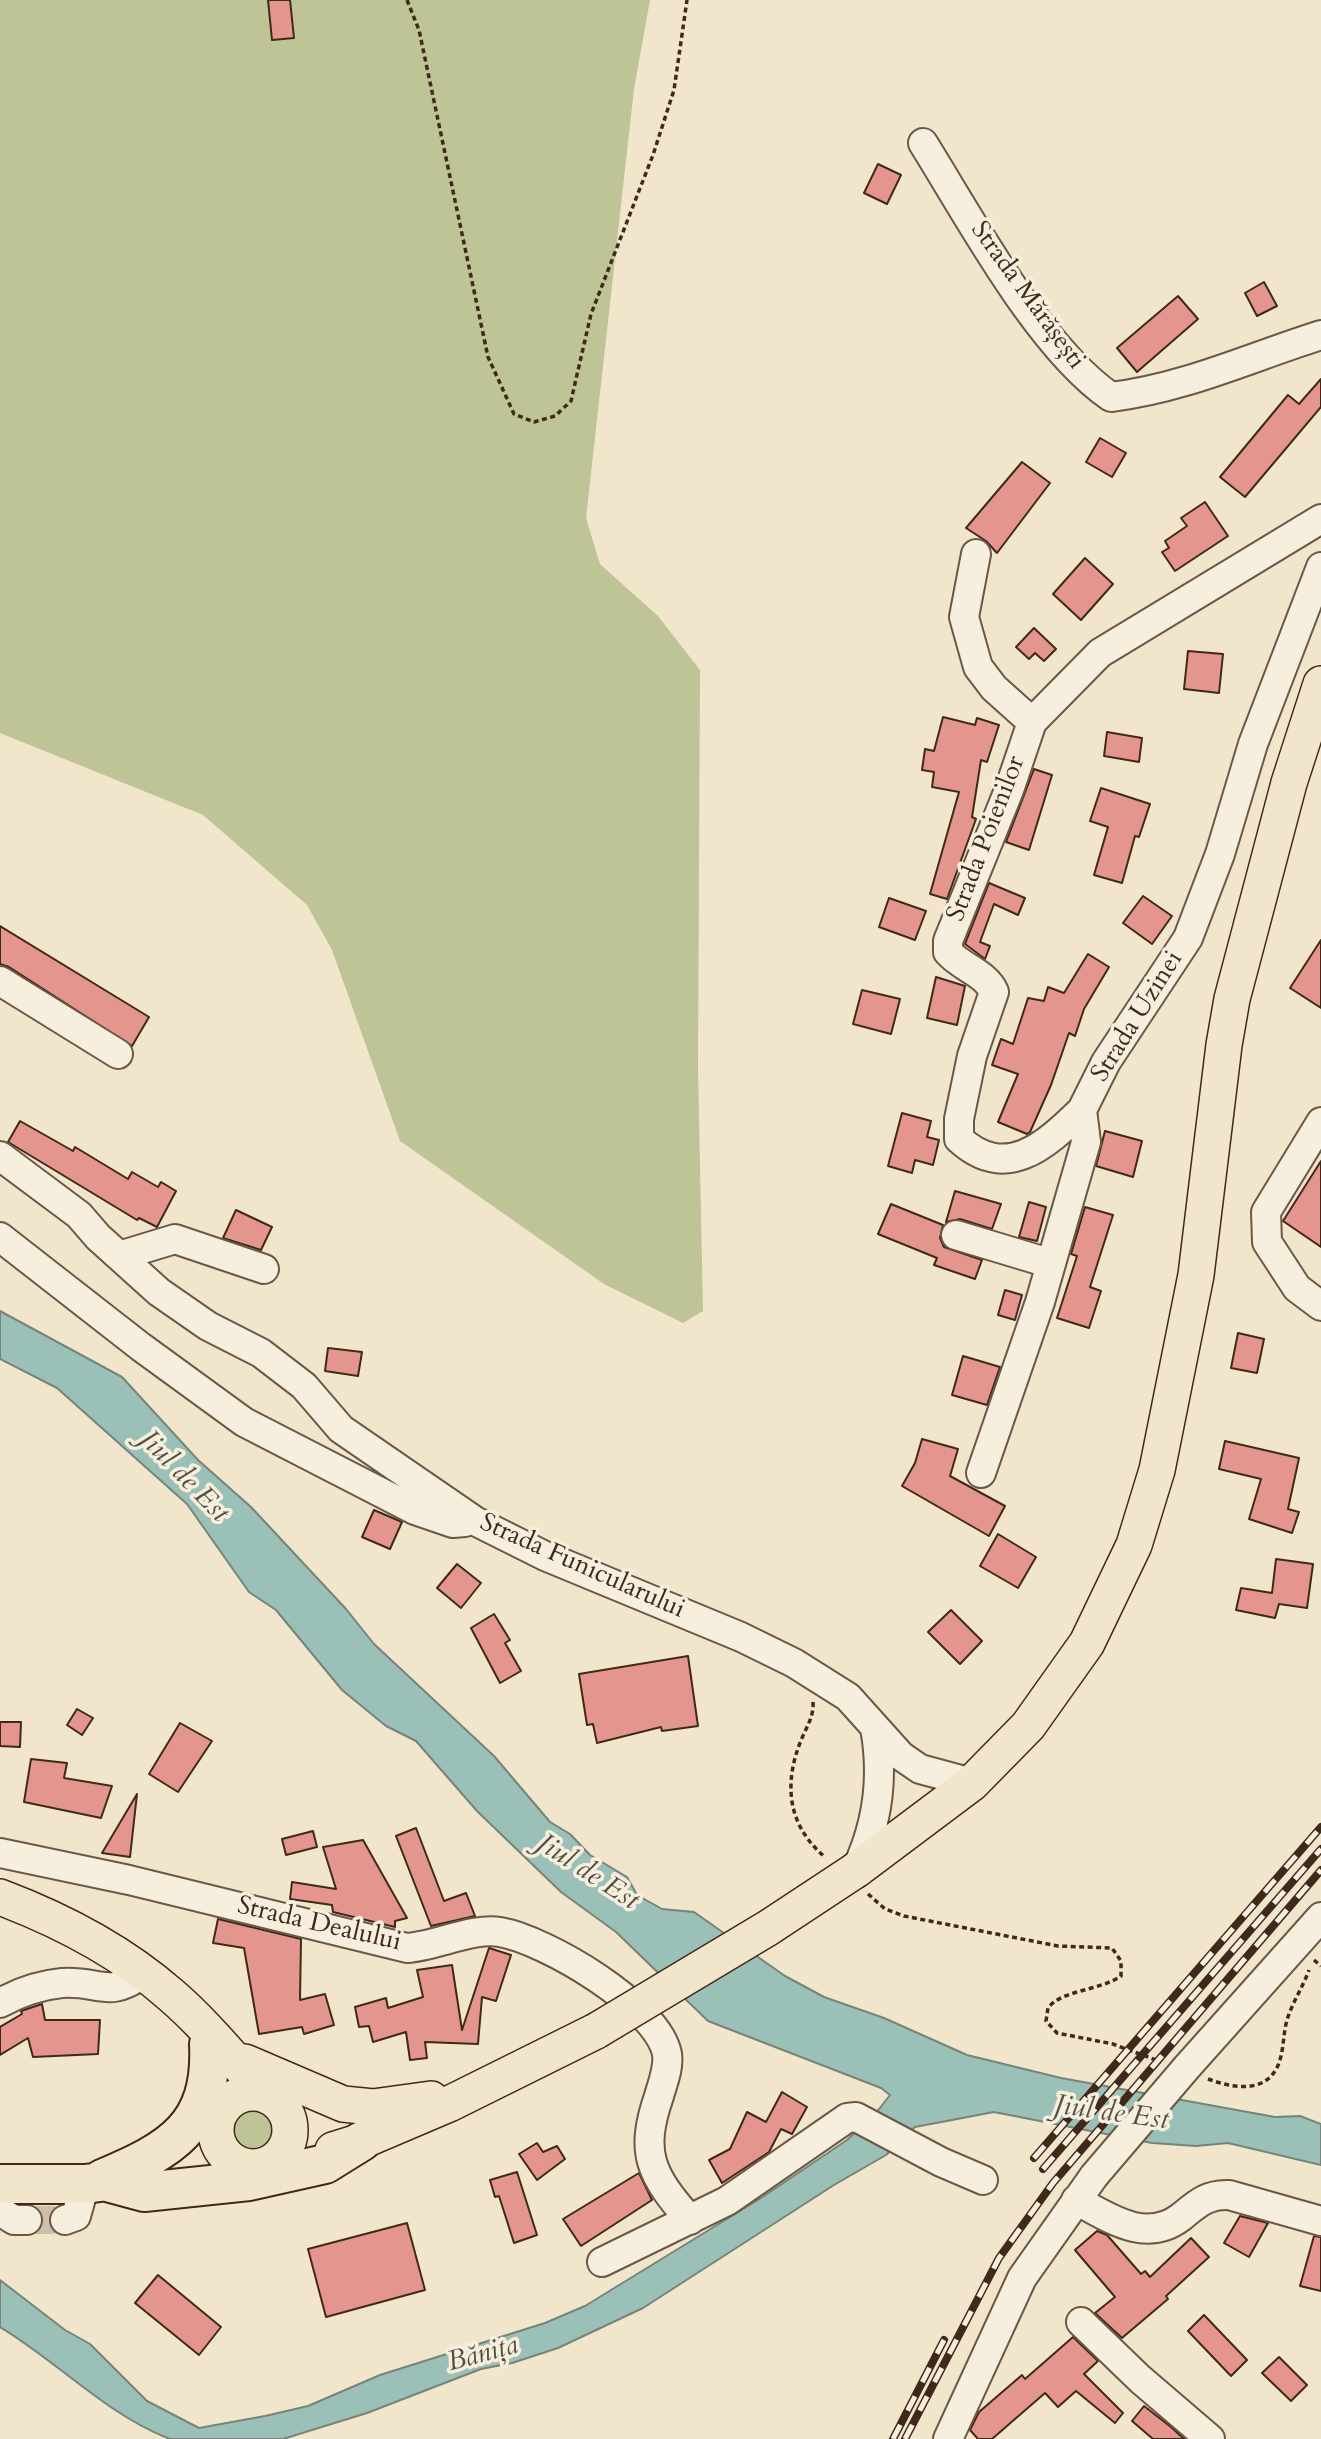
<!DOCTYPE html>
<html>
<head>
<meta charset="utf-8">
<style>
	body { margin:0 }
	canvas { display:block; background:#f1e6cb }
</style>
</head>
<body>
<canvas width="1321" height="2439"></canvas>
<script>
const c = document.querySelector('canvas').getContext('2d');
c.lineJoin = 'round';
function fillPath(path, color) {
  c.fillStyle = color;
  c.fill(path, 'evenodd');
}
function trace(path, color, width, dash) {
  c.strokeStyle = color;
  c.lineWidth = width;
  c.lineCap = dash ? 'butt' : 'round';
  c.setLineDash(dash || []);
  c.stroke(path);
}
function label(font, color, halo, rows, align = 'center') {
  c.font = font + ' Cardo,serif';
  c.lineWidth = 7;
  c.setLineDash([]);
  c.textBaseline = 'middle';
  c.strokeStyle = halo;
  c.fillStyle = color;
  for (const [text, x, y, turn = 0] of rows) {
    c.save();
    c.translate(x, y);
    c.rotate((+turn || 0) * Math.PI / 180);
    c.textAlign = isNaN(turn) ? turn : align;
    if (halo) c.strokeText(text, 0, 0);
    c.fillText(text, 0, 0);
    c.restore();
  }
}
fillPath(new Path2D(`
	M0 0H650L634 89 586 518 600 564 658 616 700 670 698 1068 703 1311 683 1323 604 1284 400 1141 332 950 307 905 203 815 0 733Z
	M217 2130a36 36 0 1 1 72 0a36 36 0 1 1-72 0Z`), '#bec495');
const water = new Path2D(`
	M0 1311 122 1377 198 1460 251 1507 346 1609 374 1644 494 1756 550 1822 570 1834 590 1855 627 1877 637 1895 662 1909 694 1912 785 1976 824 1997 884 2018 967 2055 1061 2078 1275 2117 1300 2116 1321 2124V2165L1228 2143 1196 2146 1152 2143 994 2112 915 2127 886 2155 834 2185 643 2308 558 2348 512 2363 481 2369 367 2413 283 2439H170C107 2415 57 2361 0 2327V2280L65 2330 90 2344 147 2401 199 2428 265 2416 308 2406 380 2375 545 2323 585 2306 761 2198 847 2140 876 2113 890 2095 881 2088 708 2021 616 1932 561 1892 477 1811 416 1741 386 1726 342 1690 276 1610 249 1592 187 1504 57 1388 0 1359Z`);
fillPath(water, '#9bc0b7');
trace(water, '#778479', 2);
const building = new Path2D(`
	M268 0H290L294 38 272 40Z
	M878 164 901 175 887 204 864 193Z
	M1264 282 1277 306 1257 316 1245 293Z
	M1178 296 1198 319 1137 372 1117 348Z
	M1321 379V407L1245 497 1220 477 1288 395 1299 404Z
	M1100 438 1126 453 1112 477 1086 462Z
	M1022 462 1050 483 997 553 986 541 966 528Z
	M1205 502 1228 536 1175 571 1162 552 1169 548 1165 541 1187 526 1181 518Z
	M1085 558 1113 584 1081 620 1053 594Z
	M1034 628 1056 649 1044 661 1035 653 1029 659 1016 647Z
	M1188 651 1223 654 1219 693 1184 689Z
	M943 717 975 725 977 718 999 725 987 762 981 760 972 817 976 819 947 899 930 894 959 792 932 787 934 772 922 770 925 749 934 751Z
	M1107 732 1142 738 1139 762 1104 756Z
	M1034 769 1052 775 1029 850 1006 842Z
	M1101 788 1150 804 1139 837 1135 836 1122 883 1094 875 1108 827 1090 821Z
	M989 883 1025 898 1018 915 994 904 980 942 990 946 985 959 965 944Z
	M1143 896 1172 916 1152 944 1123 923Z
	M889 898 926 911 915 940 879 927Z
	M0 926 149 1017 132 1046 9 967 0 964Z
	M1321 940V1008L1290 988Z
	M1088 954 1109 967 1084 1009 1075 1036 1069 1033 1051 1085 1030 1132 1027 1134 998 1122 1018 1074 992 1065 1001 1039 1013 1044 1028 998 1044 1001 1048 987 1064 993Z
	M936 977 965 986 957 1025 927 1018Z
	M862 990 900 999 891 1034 853 1024Z
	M902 1113 931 1121 927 1137 939 1140 933 1165 915 1160 912 1173 888 1166Z
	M20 1121 73 1151 75 1147 128 1179 132 1172 158 1187 161 1182 176 1191 157 1227 139 1218 137 1220 8 1142Z
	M1105 1131 1142 1141 1133 1177 1096 1166Z
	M1321 1161V1247L1283 1221Z
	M955 1191 1001 1204 992 1229 960 1219 946 1222Z
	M1029 1202 1046 1207 1037 1241 1019 1237Z
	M891 1204 943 1225 940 1238 944 1247 982 1260 975 1279 934 1265 937 1258 878 1234Z
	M1085 1207 1113 1215 1090 1287 1101 1291 1089 1328 1057 1318 1077 1256 1071 1254Z
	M236 1210 272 1227 261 1250 223 1238Z
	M1005 1290 1022 1295 1015 1320 998 1315Z
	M1238 1333 1264 1339 1257 1373 1231 1368Z
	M328 1348 362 1352 358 1376 325 1371Z
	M963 1356 1000 1367 987 1405 952 1395Z
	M922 1439 958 1449 950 1476 1005 1506 989 1536 902 1486 915 1463Z
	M1225 1441 1299 1458 1288 1509 1299 1512 1292 1533 1249 1519 1261 1479 1219 1469Z
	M374 1510 402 1522 390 1549 362 1537Z
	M998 1534 1036 1557 1018 1588 980 1566Z
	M1276 1559 1313 1564 1307 1608 1279 1604 1275 1618 1236 1610 1241 1588 1272 1593Z
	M457 1564 481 1583 461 1608 437 1588Z
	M951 1610 982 1641 960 1664 928 1632Z
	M494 1614 510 1640 505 1643 521 1671 500 1683 471 1628Z
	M688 1656 698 1726 662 1731 661 1727 597 1743 593 1724 587 1725 579 1674Z
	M77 1709 93 1718 82 1735 67 1725Z
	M0 1722H21L20 1747 0 1746Z
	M180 1723 212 1741 178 1792 149 1774Z
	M31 1759 67 1763 64 1778 112 1786 101 1818 24 1802Z
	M137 1794 130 1857 102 1853Z
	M416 1828 444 1901 466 1893 475 1916 431 1926 396 1836Z
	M313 1831 317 1847 286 1855 282 1839Z
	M363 1840 407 1918 395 1921V1927L333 1912 332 1905 290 1899 292 1882 336 1889 323 1847Z
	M218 1919 301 1939 300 2000 325 1994 334 2025 304 2034 302 2027 259 2034 244 1948 213 1943Z
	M489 1948 511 1955 496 2001 482 1997 478 2044 425 2042 427 2058 410 2060 406 2032 373 2042 369 2026 359 2027 355 2007 386 1998 388 2008 423 1997 417 1970 452 1965 462 2030Z
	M42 2004 45 2020H100L98 2054 33 2057 28 2038 0 2055V2027L22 2014 21 2011Z
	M782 2092 807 2107 792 2134 781 2129 769 2152 722 2183 709 2160 730 2149 747 2112 766 2122Z
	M537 2143 543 2152 557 2146 565 2159 537 2180 519 2154Z
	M517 2172 537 2235 514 2243 499 2196 495 2197 490 2180Z
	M639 2173 652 2200 581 2246 563 2219Z
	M1240 2216 1268 2223 1249 2257 1224 2243Z
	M407 2223 425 2290 326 2317 308 2249Z
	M1097 2231 1107 2235 1141 2274 1145 2271 1150 2277 1191 2238 1209 2257 1166 2296 1168 2299 1122 2338 1095 2313 1115 2297 1075 2250Z
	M1314 2236 1321 2237V2291L1300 2286Z
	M158 2275 221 2327 199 2355 135 2303Z
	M1204 2315 1247 2360 1231 2376 1188 2331Z
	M1073 2337 1098 2361 1084 2374 1123 2413 1115 2423 1076 2391 1058 2407 1045 2393 992 2439H978L970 2430 979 2412 1022 2375 1025 2379Z
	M1279 2357 1307 2385 1291 2401 1262 2373Z
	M1144 2406 1171 2427 1184 2439H1153L1132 2421Z`);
fillPath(building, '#e4968e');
trace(building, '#40291b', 2);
trace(new Path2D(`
	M27 2220H65`), '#cec0a8', 28, [28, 14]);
const minor = new Path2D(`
	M923 143C970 218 1039 348 1111 397 1185 388 1251 357 1321 335
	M976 554 964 617 978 667 994 688 1032 722
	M0 981 118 1054
	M1082 1110C1045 1146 1006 1182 959 1139V1119L972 1056 994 992C986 973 962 968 948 952V941L1009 790 1032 722 1100 653 1321 519
	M1321 1122 1266 1212 1267 1242 1297 1288 1321 1306
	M0 1156 79 1215 98 1237 159 1292 208 1326 261 1353 304 1386 341 1429 475 1521 545 1556 741 1637 794 1663 848 1697 901 1756 920 1769 972 1783
	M956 1235 1049 1263
	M0 1237 141 1347 244 1422 415 1510 453 1523 465 1522
	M119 1256 175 1239 264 1269
	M981 1473 1040 1302 1086 1142 1082 1110 1106 1062 1188 938 1220 854 1253 744 1321 567
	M0 1853 129 1880 407 1948C436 1946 474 1927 500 1932 546 1940 658 2006 667 2054 669 2068 663 2082 659 2096 639 2154 651 2175 690 2220
	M856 1870C878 1824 884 1777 875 1728
	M0 2003C18 1993 41 1985 62 1983 99 1980 107 2000 144 1973
	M1187 2067 1321 1917
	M1076 2200C1109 2218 1146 2244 1181 2217 1197 2204 1207 2194 1229 2195L1321 2221
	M0 2211 14 2220H27
	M65 2220 76 2216 85 2184
	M602 2262 727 2201 847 2118 856 2117 941 2162 983 2180
	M1081 2322 1140 2379 1210 2439
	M948 2439 1022 2278 1094 2176`);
const major = new Path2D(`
	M856 1870 972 1783 1028 1726 1087 1643 1134 1545 1157 1470 1196 1275 1224 1045 1232 999 1289 783 1321 684
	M0 1897C61 1920 122 1952 171 1995 206 2025 235 2062 267 2096
	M245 2062 343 2104 373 2107 431 2099
	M216 2130a37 37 0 1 1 74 0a37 37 0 1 1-74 0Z
	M333 2150 362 2141 449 2104 596 2031`);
const highway = new Path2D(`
	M102 2179C171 2150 213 2127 209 2044
	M107 2182 144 2192 249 2181 325 2164 362 2141
	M0 2184H85L131 2178`);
trace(minor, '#6c5847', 32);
trace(major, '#40291b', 38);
trace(highway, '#40291b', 42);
trace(new Path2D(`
	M407 0 419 30 488 357 514 414 534 422 555 416 571 401 591 314 653 155 674 90 687 0
	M813 1702C814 1716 807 1726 802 1738 783 1783 787 1825 825 1857
	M868 1894 885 1909 904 1916 1058 1946 1112 1948 1121 1961V1976C1099 1991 1061 1990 1048 2008L1046 2021 1057 2033 1113 2044 1161 2062
	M1314 1960 1321 1966
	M1208 2079C1232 2088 1267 2095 1279 2063 1284 2049 1283 2034 1287 2020 1292 2003 1303 1987 1309 1970`), '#40291b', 3.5, [5, 3.5]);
trace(minor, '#f6efdd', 28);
trace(major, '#f1e6cb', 35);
trace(highway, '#f1e6cb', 38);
const rail = new Path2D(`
	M1034 2158 1321 1827
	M1043 2169 1321 1849
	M893 2439 944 2340
	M905 2439 999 2258 1053 2183 1321 1870`);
trace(rail, '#40291b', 8);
trace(rail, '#f6efdd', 5, [16]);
const minorBridge = new Path2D(`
	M1094 2176 1187 2067`);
const majorBridge = new Path2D(`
	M596 2031 768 1928 856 1870`);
trace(minorBridge, '#6c5847', 32, []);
trace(majorBridge, '#40291b', 38, []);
trace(minorBridge, '#f6efdd', 28);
trace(majorBridge, '#f1e6cb', 35);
label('26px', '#40291b', '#f6efdd', [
	["Strada Mărășești",1027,296,54],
	["Strada Poienilor",987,839,-69],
	["Strada Uzinei",1138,1017,-58],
	["Strada Funicularului",582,1567,24],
	["Strada Dealului",319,1925,13]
]);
label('italic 28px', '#574f42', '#f6efdd', [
	["Jiul de Est",183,1477,46],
	["Jiul de Est",587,1873,33],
	["Jiul de Est",1111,2114,8],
	["Bănița",483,2355,-15]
]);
</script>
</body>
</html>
